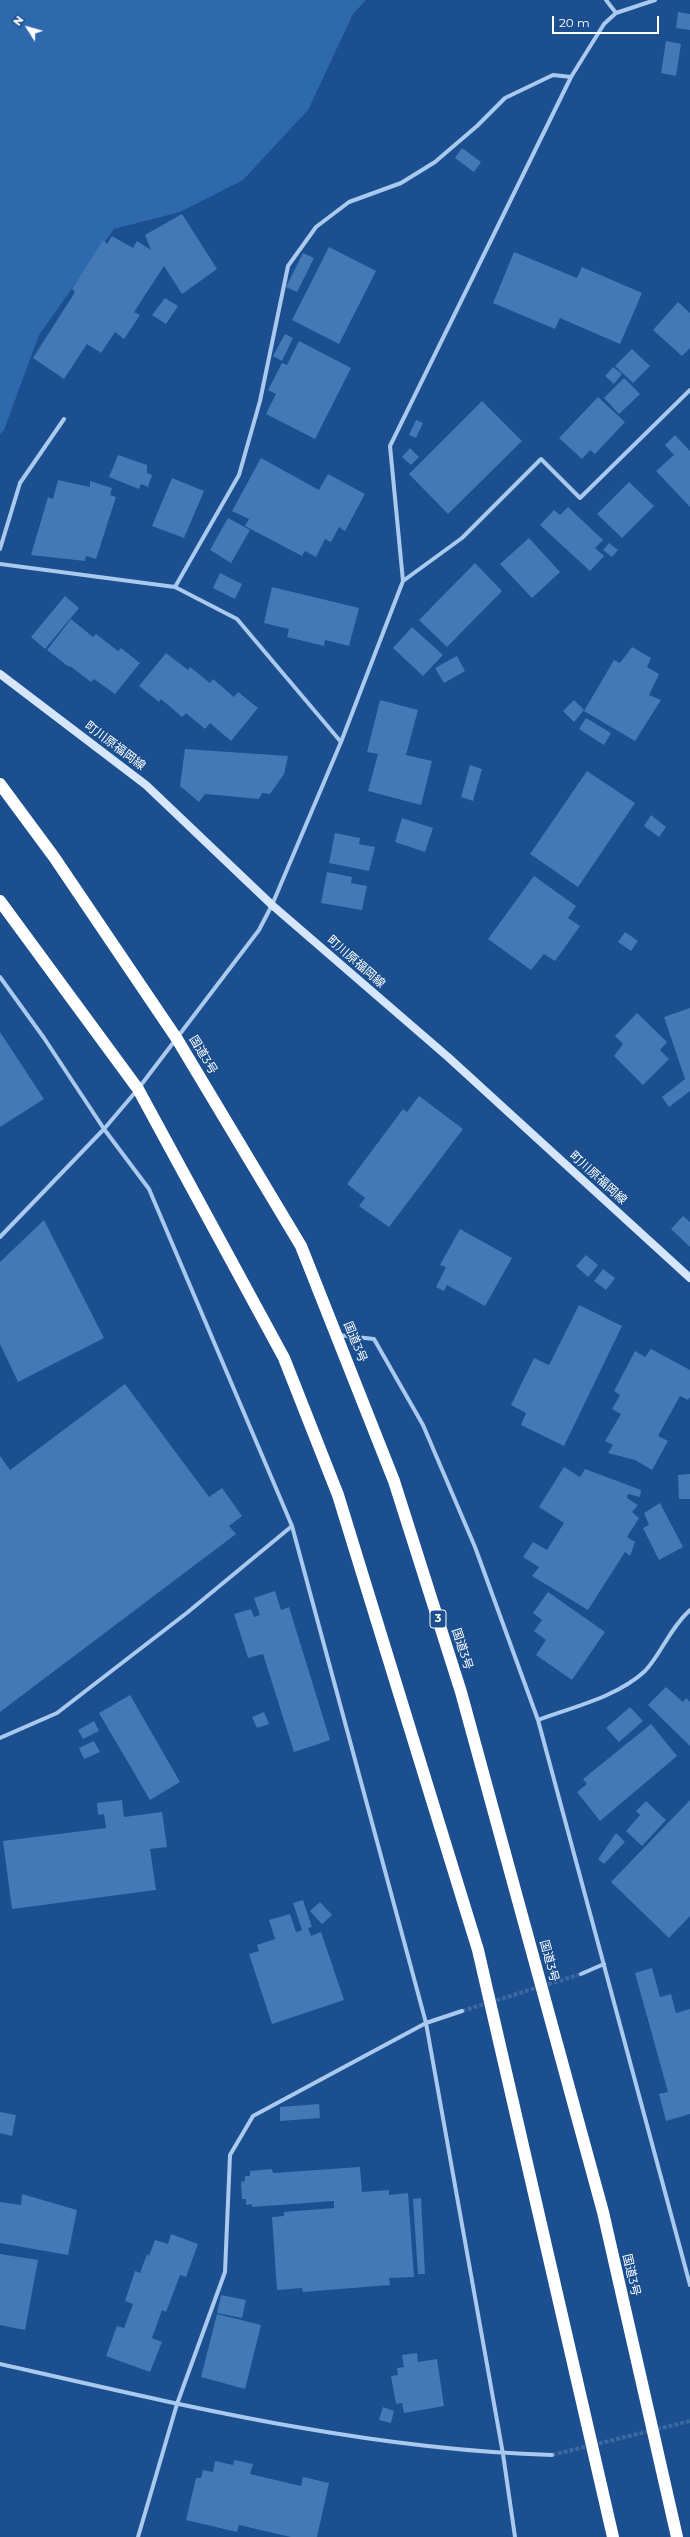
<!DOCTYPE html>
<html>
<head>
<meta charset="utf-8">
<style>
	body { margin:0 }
	#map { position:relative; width:690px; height:2537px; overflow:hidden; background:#1b4f8f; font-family:Montserrat,sans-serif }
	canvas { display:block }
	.north { position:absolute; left:8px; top:8px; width:40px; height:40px; -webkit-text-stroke:3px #1b4f8f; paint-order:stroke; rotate:307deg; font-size:11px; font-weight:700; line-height:16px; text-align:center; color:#fff }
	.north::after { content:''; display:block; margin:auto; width:14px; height:18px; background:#fff; clip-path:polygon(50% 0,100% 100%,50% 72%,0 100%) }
	.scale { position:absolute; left:552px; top:16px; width:107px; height:18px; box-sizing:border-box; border:2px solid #fff; border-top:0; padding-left:5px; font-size:12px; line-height:14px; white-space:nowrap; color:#fff; -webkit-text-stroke:3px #1b4f8f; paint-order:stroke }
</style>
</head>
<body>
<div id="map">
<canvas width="690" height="2537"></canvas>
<div class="north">N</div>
<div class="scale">20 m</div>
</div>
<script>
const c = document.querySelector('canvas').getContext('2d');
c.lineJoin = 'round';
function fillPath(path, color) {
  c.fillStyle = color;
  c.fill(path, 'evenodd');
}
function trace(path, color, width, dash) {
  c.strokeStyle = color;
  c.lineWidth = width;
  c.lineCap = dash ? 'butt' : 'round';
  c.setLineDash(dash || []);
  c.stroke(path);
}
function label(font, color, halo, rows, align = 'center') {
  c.font = font + ' Montserrat,"Noto Sans JP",sans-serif';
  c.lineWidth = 3.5;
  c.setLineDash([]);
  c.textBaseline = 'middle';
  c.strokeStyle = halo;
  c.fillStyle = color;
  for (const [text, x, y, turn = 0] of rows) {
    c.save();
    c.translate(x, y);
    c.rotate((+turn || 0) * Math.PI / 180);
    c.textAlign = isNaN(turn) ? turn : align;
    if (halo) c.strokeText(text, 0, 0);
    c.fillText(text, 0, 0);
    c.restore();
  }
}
fillPath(new Path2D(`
	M0 0H366L353 14 308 110 243 180 180 212 114 229 39 335 4 430 0 434Z`), '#2e69ad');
fillPath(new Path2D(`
	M678 12 690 14V30L676 28Z
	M666 41 681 44 676 76 661 73Z
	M462 148 481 162 474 172 455 158Z
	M182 214 217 269 182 294 164 266 134 312 140 315 124 339 115 332 101 353 87 344 64 379 33 358 75 292 72 289 103 240 107 244 112 236 133 248 137 241 151 250 145 235Z
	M329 247 376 271 339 344 292 320Z
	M514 252 577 278 582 267 642 293 620 344 560 318 555 329 493 303Z
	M303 253 314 258 297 292 286 287Z
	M165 298 178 306 166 324 152 315Z
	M678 302 690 313V348L682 356 653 330Z
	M285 334 293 338 282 361 273 356Z
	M299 341 351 368 315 439 266 414 276 394 268 390 282 363 287 365Z
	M632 349 650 366 633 383 615 366Z
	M613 367 622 374 614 384 605 376Z
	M624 378 640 394 619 414 604 398Z
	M598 397 625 422 595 454 590 450 582 459 559 438Z
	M482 401 522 441 448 514 409 474Z
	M416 420 423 423 416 438 409 435Z
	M675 435 690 451V507L656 471 674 455 665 445Z
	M410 448 419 457 411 465 402 457Z
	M118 455 147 465V473L152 475 148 487 141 484 139 489 109 477Z
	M261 458 319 490 328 474 365 494 345 531 339 527 331 542 325 539 316 557 305 551 302 556 245 526 249 519 232 511Z
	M172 478 204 491 184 538 152 526Z
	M58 480 90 487V481L112 488 110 495 116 497 96 559 86 556 85 561 31 555 48 497 53 499Z
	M629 482 654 506 622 538 597 514Z
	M568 507 603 540 595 548 604 556 590 571 540 525 554 510 560 515Z
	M228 518 250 530 231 563 210 550Z
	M529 538 560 572 532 598 500 564Z
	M609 543 618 550 612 557 603 550Z
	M475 563 502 591 447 647 419 620Z
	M220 573 242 584 235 599 213 588Z
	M272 587 359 608 349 646 325 640 324 646 287 637 289 629 264 623Z
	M65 596 79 608 45 649 31 637Z
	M71 619 93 637 96 634 118 651 121 648 140 663 115 694 94 679 91 682 70 666 69 667 47 650Z
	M412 627 443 655 423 676 393 648Z
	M632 647 651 658 647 667 659 674 649 695 661 700 635 741 584 711 614 660 620 663Z
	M166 653 188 670 190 667 210 683 213 679 234 697 238 692 258 708 231 741 210 723 205 729 186 713 182 717 161 699 159 702 139 686Z
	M457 656 465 671 444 683 435 668Z
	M380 700 418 710 406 755 432 761 421 805 368 791 378 754 367 752Z
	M574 700 584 710 574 722 563 711Z
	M586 718 611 733 604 745 579 729Z
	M185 749 288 756 284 774 270 794 262 793 259 799 205 794 199 802 180 786Z
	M470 765 482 769 473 801 461 797Z
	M587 771 635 803 578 887 530 854Z
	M651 815 666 827 659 837 644 826Z
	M402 818 433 828 425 852 395 842Z
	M335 833 360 838 359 844 375 847 369 871 329 863Z
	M327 872 352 877 351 883 367 886 362 910 321 903Z
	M534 876 576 906 568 918 580 926 555 961 544 954 531 970 488 939Z
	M625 932 638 941 631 951 618 942Z
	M690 1008V1091L669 1107 662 1097 685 1079 664 1017Z
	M637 1013 667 1042 660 1050 669 1059 643 1085 614 1056 623 1044 615 1036Z
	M0 1032 44 1099 0 1127Z
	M419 1096 463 1129 389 1227 359 1206 365 1198 347 1184 403 1109 407 1112Z
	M683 1216 690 1222V1247L671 1229Z
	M44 1220 104 1338 18 1382 0 1344V1262Z
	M460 1229 512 1258 485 1306 447 1285 444 1291 436 1287 446 1267 440 1265Z
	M586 1255 598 1265 588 1277 576 1266Z
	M603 1269 615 1278 606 1290 594 1281Z
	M579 1305 622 1326 564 1446 521 1425 526 1413 511 1405 534 1358 549 1365Z
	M651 1349 690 1370V1397L688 1400 680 1396 658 1436 668 1441 652 1470 635 1460 608 1453 613 1445 605 1441 621 1414 612 1409 620 1395 614 1391 635 1351 645 1357Z
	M125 1384 209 1497 222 1488 242 1516 229 1526 236 1534 0 1712V1456L10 1470Z
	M564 1467 580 1477 585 1469 641 1490 640 1497 628 1494 627 1498 638 1505 632 1512 639 1518 627 1537 635 1542 630 1556 625 1552 588 1610 532 1576 539 1567 523 1557 533 1542 547 1550 564 1523 539 1507Z
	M690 1474V1499H679L678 1475Z
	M660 1503 683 1547 659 1560 643 1528 649 1525 644 1513Z
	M275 1591 281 1610 289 1607 330 1740 294 1752 263 1654 248 1658 234 1614 251 1609 254 1617 260 1615 254 1598Z
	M548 1592 605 1632 572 1680 536 1655 546 1640 534 1631 542 1620 533 1613Z
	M666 1687 683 1702 686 1698 690 1702V1746L648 1705Z
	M130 1695 180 1782 150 1800 99 1713Z
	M630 1707 643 1721 619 1742 606 1728Z
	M264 1712 269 1724 257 1728 252 1717Z
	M94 1721 99 1731 83 1739 78 1730Z
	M651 1724 677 1756 600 1821 577 1792 587 1784 583 1779Z
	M94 1741 100 1752 84 1759 79 1748Z
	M122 1800 124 1817 162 1812 167 1847 150 1849 156 1890 12 1909 3 1841 106 1828 104 1814 98 1815 97 1803Z
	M690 1800V1916L669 1938 611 1882Z
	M646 1801 666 1820 642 1846 626 1831 640 1815 636 1811Z
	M616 1833 625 1842 604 1864 598 1859Z
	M303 1900 312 1927 308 1928 311 1936 321 1932 344 2000 272 2024 249 1954 259 1951 257 1945 275 1939 269 1920 290 1914 296 1932 302 1930 293 1903Z
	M320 1902 332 1915 322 1924 310 1911Z
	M652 1968 660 1997 671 1994 676 2013 690 2009V2114L666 2121 659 2094 668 2092 635 1973Z
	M319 2104 320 2118 280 2121V2107Z
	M0 2112 16 2115 12 2136 0 2133Z
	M360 2167 362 2192 389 2190V2195L408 2193 414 2277 389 2278 390 2285 303 2292 302 2288 277 2290 272 2217 284 2216V2212L334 2208V2201L252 2207V2204L246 2205V2199H242L241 2182 245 2181V2176H250V2171L272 2169 273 2173Z
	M22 2194 77 2210 68 2255 0 2243V2202L21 2205Z
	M421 2198 425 2274H418L413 2199Z
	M171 2234 198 2244 186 2277 180 2275 166 2312 162 2310 152 2338 162 2342 150 2372 106 2356 117 2326 124 2328 133 2304 125 2301 135 2271 140 2273 147 2254 149 2256 155 2240 168 2244Z
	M0 2254 38 2260 25 2330 0 2325Z
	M221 2295 246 2300 242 2318 217 2313Z
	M217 2314 261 2325 245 2389 201 2377Z
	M417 2353 418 2362 437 2359 444 2406 404 2413 402 2403 396 2404 391 2376 398 2375 397 2368 404 2367 402 2355Z
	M383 2407 394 2411 391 2423 379 2420Z
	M234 2460 253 2464 250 2474 301 2486 303 2477 329 2483 317 2537H291L239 2525 237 2532 186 2520 196 2478H201L203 2470 213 2472 215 2461 233 2465Z`), '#4478b7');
trace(new Path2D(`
	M462 2011 581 1974
	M552 2455 690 2421`), '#3d69a0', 4, [4, 2]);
trace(new Path2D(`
	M606 0 616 13
	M0 549 20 483 64 419
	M0 564 175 587 237 619 341 742
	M403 581 462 538 541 459 580 498 690 390
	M175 587 239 475 260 401 288 266 316 227 349 202 401 183 435 162 477 126 505 98 553 75 571 77
	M0 977 44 1038 104 1129 149 1189 292 1526 426 2023 503 2454 515 2537
	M0 1237 104 1129 138 1089 259 930 272 905 341 742 403 581 390 446 571 77 604 24 616 13 655 0
	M338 1335 374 1339 423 1425 475 1547 538 1720 690 2285
	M538 1720C573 1707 617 1697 645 1671 661 1654 670 1628 690 1610
	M0 1738 57 1713 188 1612 292 1526
	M581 1974 604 1964
	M0 2364C181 2405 366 2450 552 2455
	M138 2537 177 2404 225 2272 230 2155 253 2116 426 2023 462 2011`), '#a9c9ee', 4);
trace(new Path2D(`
	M0 674 146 785 272 905 448 1057 690 1278`), '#d6e6fa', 8);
trace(new Path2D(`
	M0 784 54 857 177 1039 301 1246 394 1481 461 1692 603 2212 677 2537
	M0 901 138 1089 284 1358 338 1495 478 1950 613 2537`), '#fff', 12);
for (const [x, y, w] of [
	[438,1619,16]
]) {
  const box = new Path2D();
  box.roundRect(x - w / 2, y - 9, w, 18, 3);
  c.fillStyle = '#1b4f8f';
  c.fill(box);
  trace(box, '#fff', 1);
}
label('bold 11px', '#fff', null, [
	["3",438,1619]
]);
label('12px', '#fff', '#1b4f8f', [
	["町川原福岡線",115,746,37],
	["町川原福岡線",356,962,41],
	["国道3号",203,1055,59],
	["町川原福岡線",598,1178,42],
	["国道3号",355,1342,68],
	["国道3号",462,1649,72],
	["国道3号",549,1961,75],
	["国道3号",631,2275,77]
]);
</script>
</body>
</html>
